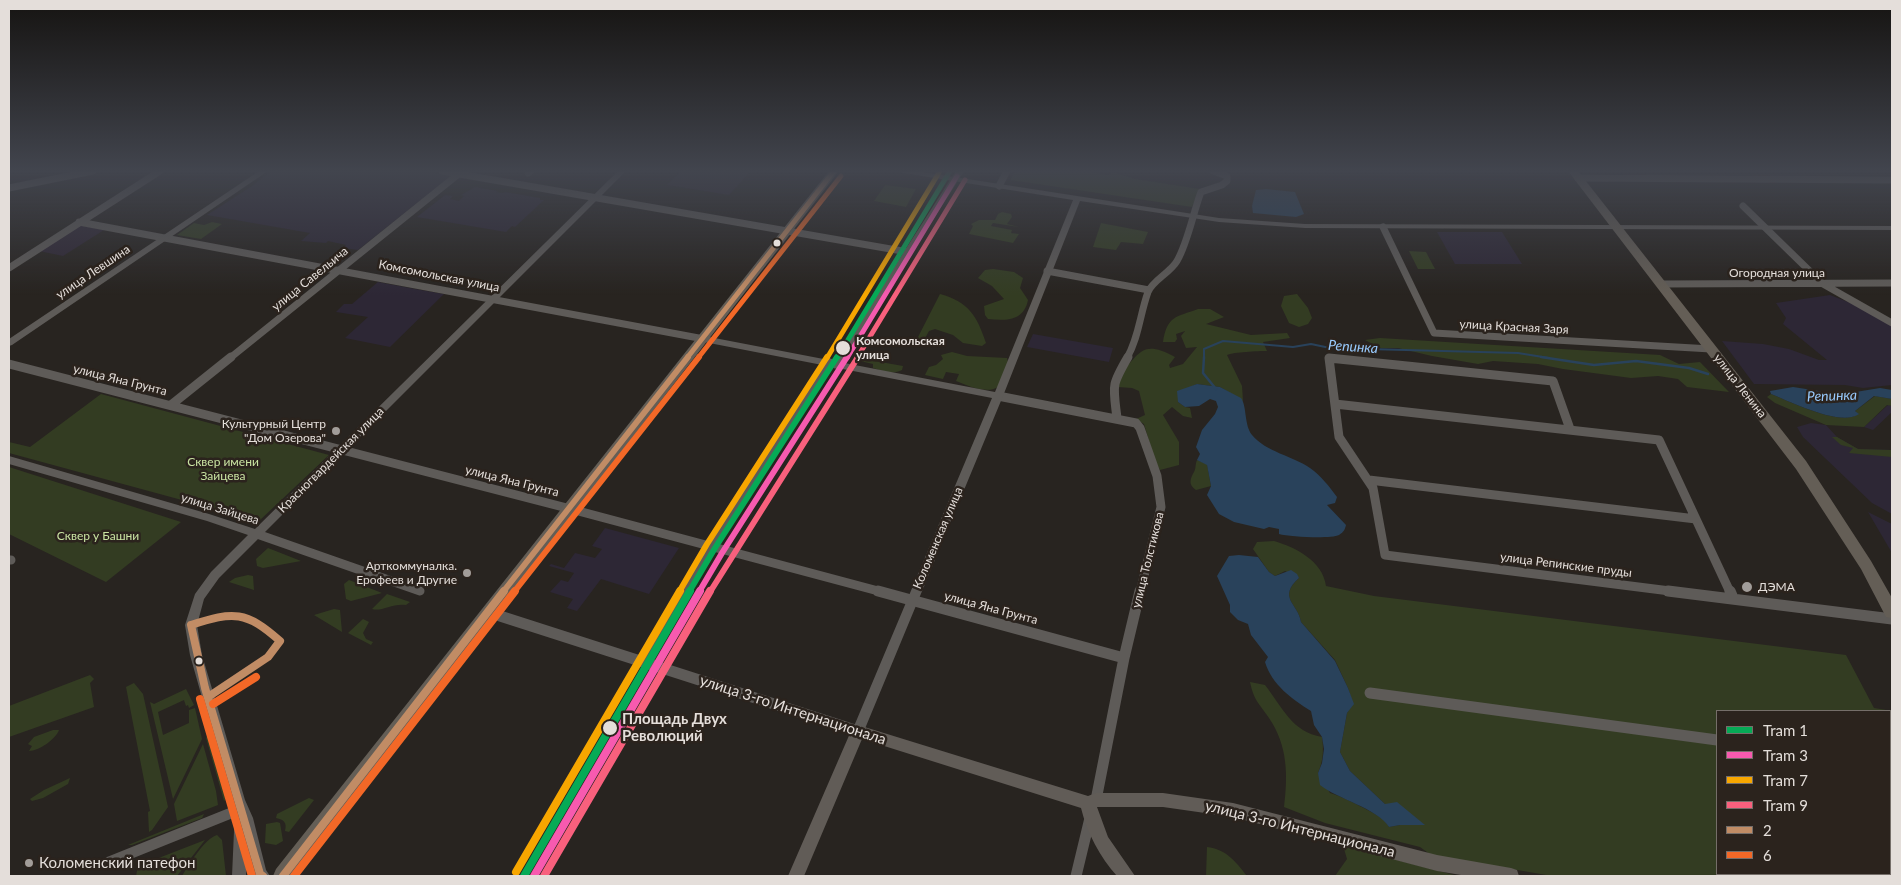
<!DOCTYPE html>
<html>
<head>
<meta charset="utf-8">
<style>
	body { margin:0 }
	#map { position:relative; width:1901px; height:885px; overflow:hidden; background:#282420; font-family:Lato,sans-serif }
	canvas { display:block }
	.frame { position:absolute; inset:0; border:10px solid #e4deda; pointer-events:none }
	.legend { position:absolute; left:1716px; top:710px; width:175px; height:165px; box-sizing:border-box; background:#2b231d; border:1px solid #756e69; margin:0; padding:6px 9px; list-style:none; font-size:15px; color:#e4deda }
	.legend li { display:flex; align-items:center; gap:10px; height:25px }
	.legend b { width:25px; border:1px solid #756e69 }
</style>
</head>
<body>
<div id="map">
<canvas width="1901" height="885"></canvas>
<div class="frame"></div>
<ul class="legend">
<li><b style="height:6px;background:#06aa56"></b>Tram 1</li>
<li><b style="height:6px;background:#f75aaf"></b>Tram 3</li>
<li><b style="height:6px;background:#f7a600"></b>Tram 7</li>
<li><b style="height:6px;background:#f8607d"></b>Tram 9</li>
<li><b style="height:6px;background:#c18c65"></b>2</li>
<li><b style="height:6px;background:#f36827"></b>6</li>
</ul>
</div>
<script>
const c = document.querySelector('canvas').getContext('2d');
c.lineJoin = 'round';
function fillPath(path, color) {
  c.fillStyle = color;
  c.fill(path, 'evenodd');
}
function trace(path, color, width, dash) {
  c.strokeStyle = color;
  c.lineWidth = width;
  c.lineCap = dash ? 'butt' : 'round';
  c.setLineDash(dash || []);
  c.stroke(path);
}
function label(font, color, halo, rows, align = 'center') {
  c.font = font + ' Lato,sans-serif';
  c.lineWidth = 5;
  c.setLineDash([]);
  c.textBaseline = 'middle';
  c.strokeStyle = halo;
  c.fillStyle = color;
  for (const [text, x, y, turn = 0] of rows) {
    c.save();
    c.translate(x, y);
    c.rotate((+turn || 0) * Math.PI / 180);
    c.textAlign = isNaN(turn) ? turn : align;
    if (halo) c.strokeText(text, 0, 0);
    c.fillText(text, 0, 0);
    c.restore();
  }
}
fillPath(new Path2D(`
	M271 171H422L451 176 358 250 343 248 346 245 328 241 326 243 301 241 310 233 207 215 252 186Z
	M475 187 498 191 496 192 503 193 505 192 540 198V200H544L515 227 512 226 506 232 417 217 445 195 453 196 450 199 459 201 464 196 461 195Z
	M1437 232H1502L1522 264H1455Z
	M378 282 415 289 444 294 390 347 345 338 368 317 336 312 344 304H352Z
	M1830 295 1861 307 1892 324V385L1863 388 1845 385 1754 384 1722 341 1763 344 1789 349 1819 360H1827L1783 324 1786 318 1776 303Z
	M1033 334 1113 348 1109 362 1027 347Z
	M1888 405 1892 406V412L1873 430 1864 427Z
	M1811 423 1826 425 1837 437 1858 449 1892 450V514L1872 503 1803 437 1797 427Z
	M1868 512 1892 524V553Z
	M605 528 679 548 649 594 601 579 577 611 567 608 573 599 550 592 561 580 568 582 574 573 549 566 551 564 564 568 575 553 595 558 602 549 592 546Z`), '#2d2735');
fillPath(new Path2D(`
	M681 171H751L729 195 667 185Z
	M79 225 104 230 63 256 39 251Z`), '#2f2734');
fillPath(new Path2D(`
	M1015 171H1084L1108 175 1113 172 1135 179 1200 189 1192 207 1010 180Z
	M885 185 916 189 906 207 874 201Z
	M1002 212 1011 214 1012 217 1007 224 1019 227 993 223 991 226 1012 230 1011 233 1019 234 1013 243 969 234 973 226 971 224 979 220H995L998 214Z
	M212 222 222 224 201 239 177 235 194 223 204 225Z
	M1101 223 1148 232 1143 244 1121 242 1116 250 1093 247Z
	M1409 251 1426 252 1435 269H1418Z
	M993 269 1014 272 1023 278 1020 288 1028 300C1024 321 1006 321 988 319L985 315 984 306 1004 299 992 286 978 278 985 270Z
	M940 294C969 302 977 316 986 343L982 346 963 343 953 335 935 329 929 331 924 340 917 339Z
	M1297 294 1308 308 1312 318 1308 324 1299 327 1289 323 1281 306 1284 296Z
	M1198 309H1210L1224 317 1206 324 1251 335 1287 333 1290 338 1263 342 1267 351C1258 351 1234 352 1227 355L1242 386 1243 401 1220 387 1197 384 1178 393V402L1185 407 1190 408 1192 418 1183 416 1172 407 1163 415 1179 442V465L1160 470 1155 461 1144 424 1136 419 1145 415 1139 391 1132 388 1118 387 1117 377C1140 355 1140 338 1175 357L1169 365 1170 368 1183 364 1197 347 1186 348 1181 336 1185 331 1176 334 1177 339 1175 342H1163C1167 316 1176 317 1198 309Z
	M1380 338 1660 355 1679 364 1700 362 1729 392 1687 387 1678 379 1658 376 1631 378 1563 369 1538 364 1493 361 1478 364 1432 356 1398 348H1381L1365 340Z
	M952 352 967 356 1007 358 1008 362 999 386C989 395 968 386 956 381L959 374 946 372 943 379 925 375 929 367 936 365 943 359 941 355Z
	M858 358 903 366 902 370C893 375 883 371 873 368V364L856 360Z
	M101 394 329 455 259 521 9 453V442L30 447Z
	M1771 394C1791 402 1841 427 1858 414L1855 411 1875 396 1892 399V406L1887 405 1864 427 1826 425 1775 403 1767 397Z
	M1832 437H1837L1858 449 1892 450V457L1849 453 1853 448 1841 445Z
	M1197 460 1207 464 1211 486 1196 490C1188 485 1190 479 1194 472 1196 469 1195 465 1197 460Z
	M9 467 181 522 106 582 9 534Z
	M1274 541C1295 547 1323 561 1326 586L1374 596 1846 655 1874 708 1892 711V876H1552L1431 855 1420 847 1325 823 1284 807C1288 776 1288 746 1269 718 1259 703 1254 701 1250 682L1265 685C1283 708 1292 732 1322 737 1324 751 1323 761 1318 773L1330 793C1342 796 1370 811 1382 818 1385 820 1387 824 1389 827L1400 825H1424L1414 817 1385 804 1350 771 1340 752 1347 713 1353 704 1348 688 1335 660 1301 622C1298 603 1277 598 1299 578L1285 571 1275 576 1269 572 1253 549 1257 542ZM1717 711H1890V874H1717Z
	M268 548 301 561 263 568 257 566 256 559Z
	M248 575 253 576 254 590 229 582 235 578Z
	M349 580 382 593 351 601 346 599 344 584Z
	M387 594 410 602 406 605C392 603 382 612 372 609Z
	M334 609 340 610 342 632 314 615Z
	M363 619 369 622 363 633 366 639 373 642 371 645 348 633Z
	M90 675 94 679 90 683 94 707 9 737V706Z
	M134 683 143 694 168 807 152 830 149 832 148 812 150 811 126 687Z
	M186 689 194 705 189 708 188 705 186 706 184 700 158 712 163 735 189 723V710L195 708 202 739 173 799 150 702 154 704Z
	M53 730H59C56 739 39 751 29 751L32 746 28 744 34 737Z
	M209 733 227 797 224 801 206 738Z
	M203 744 216 791 218 805 177 821 174 804Z
	M70 778 68 784 43 798 32 801 30 799 44 790Z
	M309 798 314 800 289 832 285 831C287 822 284 820 276 818L277 814Z
	M204 814 202 818 132 845H128Z
	M277 822 280 823 283 841 276 845 265 843 266 824Z
	M217 835 222 840 226 876H182C189 865 204 839 217 835Z
	M205 840 177 876H136L138 866Z
	M1342 842 1366 852 1458 876H1335L1347 859Z
	M1207 847C1226 849 1236 862 1247 876H1206Z`), '#333c22');
fillPath(new Path2D(`
	M1266 189 1295 192 1304 214 1296 217 1253 213 1252 206 1256 190Z
	M1197 384 1220 387 1241 398C1247 406 1244 425 1252 435 1266 452 1293 456 1310 468 1321 476 1329 486 1337 497L1335 503 1327 505 1346 525C1345 529 1344 532 1339 535 1331 539 1290 537 1279 534V529L1269 527 1264 529 1234 522 1219 514 1207 495 1211 486 1207 465 1197 460 1200 454 1196 447 1202 430 1215 414 1218 407 1216 401 1210 399 1199 406 1185 407 1178 402 1177 391Z
	M1793 387 1819 391 1831 396 1880 388 1892 390V399L1874 396 1855 411 1859 414C1841 427 1791 402 1771 394L1770 391Z
	M1239 555 1258 557 1269 572 1275 576 1291 570 1297 574 1299 578C1277 598 1298 603 1301 622L1335 661 1348 688 1354 704 1347 713 1340 752 1350 771 1385 804 1397 802 1425 825H1400L1389 827C1377 808 1337 799 1320 785L1318 773 1322 763 1324 749 1322 737 1314 725 1311 711C1292 699 1272 685 1265 662L1268 657 1251 635 1248 624 1238 620 1230 612V605L1217 576 1229 556Z`), '#29425b');
trace(new Path2D(`
	M1204 358V349L1223 341 1293 347 1311 344 1330 348 1518 353 1549 358`), '#29425b', 2);
trace(new Path2D(`
	M1204 357 1203 373 1216 389
	M1541 357 1594 365 1636 361 1689 368 1708 374`), '#29425b', 2.5);
trace(new Path2D(`
	M442 171 908 252
	M528 173 531 171
	M1578 178 1892 180
	M999 186 1007 171
	M9 188 93 171
	M1743 206 1823 284 1892 323
	M79 222 704 339
	M1383 227 1434 333 1711 349
	M9 268 160 171
	M1047 271 1149 290
	M1661 284 1892 283
	M230 358 461 172
	M840 358 960 171
	M1127 358C1139 337 1140 314 1148 292 1153 280 1170 273 1177 261 1188 242 1193 213 1201 192L1222 185 1227 181V176L1213 171`), '#5e5b58', 7);
trace(new Path2D(`
	M9 364 567 508 882 592
	M836 364 841 357
	M998 396 1136 423 1140 428 1157 476 1161 507 1140 592
	M1335 404 1659 440 1730 592
	M171 405 231 357
	M1117 418C1113 385 1111 386 1128 357
	M1570 429 1553 381 1329 358 1339 437 1373 488 1385 555 1678 592
	M1369 480 1696 519
	M257 534 420 591
	M9 560H11
	M686 592 712 547 830 363`), '#5e5b58', 9);
trace(new Path2D(`
	M878 591 1124 658
	M1668 591 1892 619
	M1730 591 1733 598
	M500 616 858 731
	M644 663 686 591
	M1370 693 1717 740
	M1890 762H1892
	M1096 800 1124 658 1140 591
	M109 862 241 809
	M1076 876 1090 818`), '#5e5b58', 11);
fillPath(new Path2D(`
	M259 171H268L12 345 9 346V339Z
	M618 171H626L219 578 204 599 197 625 202 655 245 800 253 818 266 870 270 876H254L247 850 246 876H232L235 809 231 800 190 655 185 625 195 594 211 572 248 535 207 521 9 464V456L209 514 255 529Z
	M899 171H916L1219 218 1305 224 1892 226V230L1305 228 1219 222 1080 201 1003 396 864 731 863 735 858 737 853 735 852 731 992 398 704 342 700 339 704 336 995 392 1073 200 903 173Z`), '#5e5b58');
fillPath(new Path2D(`
	M858 725 1088 796 1096 793H1163L1233 803 1437 855 1511 868 1517 870 1519 876H1467L1437 871 1233 817 1163 807H1097L1108 837 1135 876H1117C1100 857 1087 833 1081 808L862 739 804 876H788L851 731 853 726Z`), '#615c57');
fillPath(new Path2D(`
	M829 171H839L494 616 295 876H273L276 869Z
	M1568 171H1578L1806 461 1871 561 1892 598V618L1886 617 1861 569 1796 469Z`), '#645e56');
trace(new Path2D(`
	M687 358 834 171`), '#c18c65', 5);
trace(new Path2D(`
	M503 592 688 357`), '#c18c65', 6);
trace(new Path2D(`
	M191 625 205 688 260 874 263 876
	M191 625C234 611 246 611 280 641
	M208 697 268 657 280 641
	M283 876 504 591`), '#c18c65', 8);
trace(new Path2D(`
	M698 358 841 176`), '#f36827', 5);
trace(new Path2D(`
	M514 592 699 357`), '#f36827', 6);
trace(new Path2D(`
	M200 699 252 876
	M213 704 256 677
	M294 876 515 591`), '#f36827', 8);
trace(new Path2D(`
	M837 358 950 171`), '#06aa56', 5);
trace(new Path2D(`
	M689 592 715 548 837 357`), '#06aa56', 6);
trace(new Path2D(`
	M524 876 690 591`), '#06aa56', 8);
trace(new Path2D(`
	M847 358 957 176`), '#f75aaf', 5);
trace(new Path2D(`
	M699 592 722 553 847 357`), '#f75aaf', 6);
trace(new Path2D(`
	M534 876 700 591`), '#f75aaf', 8);
trace(new Path2D(`
	M827 358 940 171`), '#f7a600', 5);
trace(new Path2D(`
	M679 592 707 544 827 357`), '#f7a600', 6);
trace(new Path2D(`
	M516 872 680 591`), '#f7a600', 8);
trace(new Path2D(`
	M857 358 965 180`), '#f8607d', 5);
trace(new Path2D(`
	M710 592 858 357`), '#f8607d', 6);
trace(new Path2D(`
	M544 876 710 591`), '#f8607d', 8);
const sky = c.createLinearGradient(0, 0, 0, 295);
sky.addColorStop(0, '#161412');
sky.addColorStop(0.58, '#42454e');
sky.addColorStop(1, '#42454e00');
c.fillStyle = sky;
c.fillRect(0, 0, 1901, 295);
for (const [x, y, r, color] of [
	[777,243,4.5,"#e4deda"],
	[843,348,8,"#e4deda"],
	[336,431,5,"#a29d99"],
	[467,573,5,"#a29d99"],
	[1747,587,6,"#a29d99"],
	[199,661,4.5,"#e4deda"],
	[610,728,8,"#e4deda"],
	[29,863,5,"#a29d99"]
]) {
  const dot = new Path2D();
  dot.arc(x, y, r, 0, 2 * Math.PI);
  c.fillStyle = color;
  c.fill(dot);
  trace(dot, '#2b231d', 2);
}
label('12px', '#e4deda', '#2b231d', [
	["улица Левшина",93,272,-34],
	["Огородная улица",1777,273],
	["Комсомольская улица",439,276,11],
	["улица Савельича",310,279,-39],
	["улица Красная Заря",1514,327,3],
	["улица Яна Грунта",120,380,14],
	["улица Ленина",1740,386,52],
	["Красногвардейская улица",331,460,-45],
	["улица Яна Грунта",512,481,14],
	["улица Зайцева",220,509,17],
	["Коломенская улица",938,538,-67],
	["улица Толстикова",1148,560,-76],
	["улица Репинские пруды",1566,565,7],
	["улица Яна Грунта",991,608,15]
]);
label('bold 12px', '#e4deda', '#2b231d', [
	["Комсомольская",856,341],
	["улица",856,355]
], 'left');
label('12px', '#e4deda', '#2b231d', [
	["Культурный Центр",326,424],
	["\"Дом Озерова\"",326,438],
	["Арткоммуналка.",457,566],
	["Ерофеев и Другие",457,580],
	["ДЭМА",1758,587,"left"]
], 'right');
label('12px', '#c9e3a2', '#2b231d', [
	["Сквер имени",223,462],
	["Зайцева",223,476],
	["Сквер у Башни",98,536]
]);
label('italic 14px', '#97c9fc', '#2b231d', [
	["Репинка",1353,347,4],
	["Репинка",1832,396,-2]
]);
label('15px', '#e4deda', '#2b231d', [
	["улица 3-го Интернационала",793,710,18],
	["улица 3-го Интернационала",1300,829,14]
]);
label('bold 15px', '#e4deda', '#2b231d', [
	["Площадь Двух",622,719],
	["Революций",622,736]
], 'left');
label('15px', '#e4deda', '#2b231d', [
	["Коломенский патефон",39,863]
], 'left');
</script>
</body>
</html>
